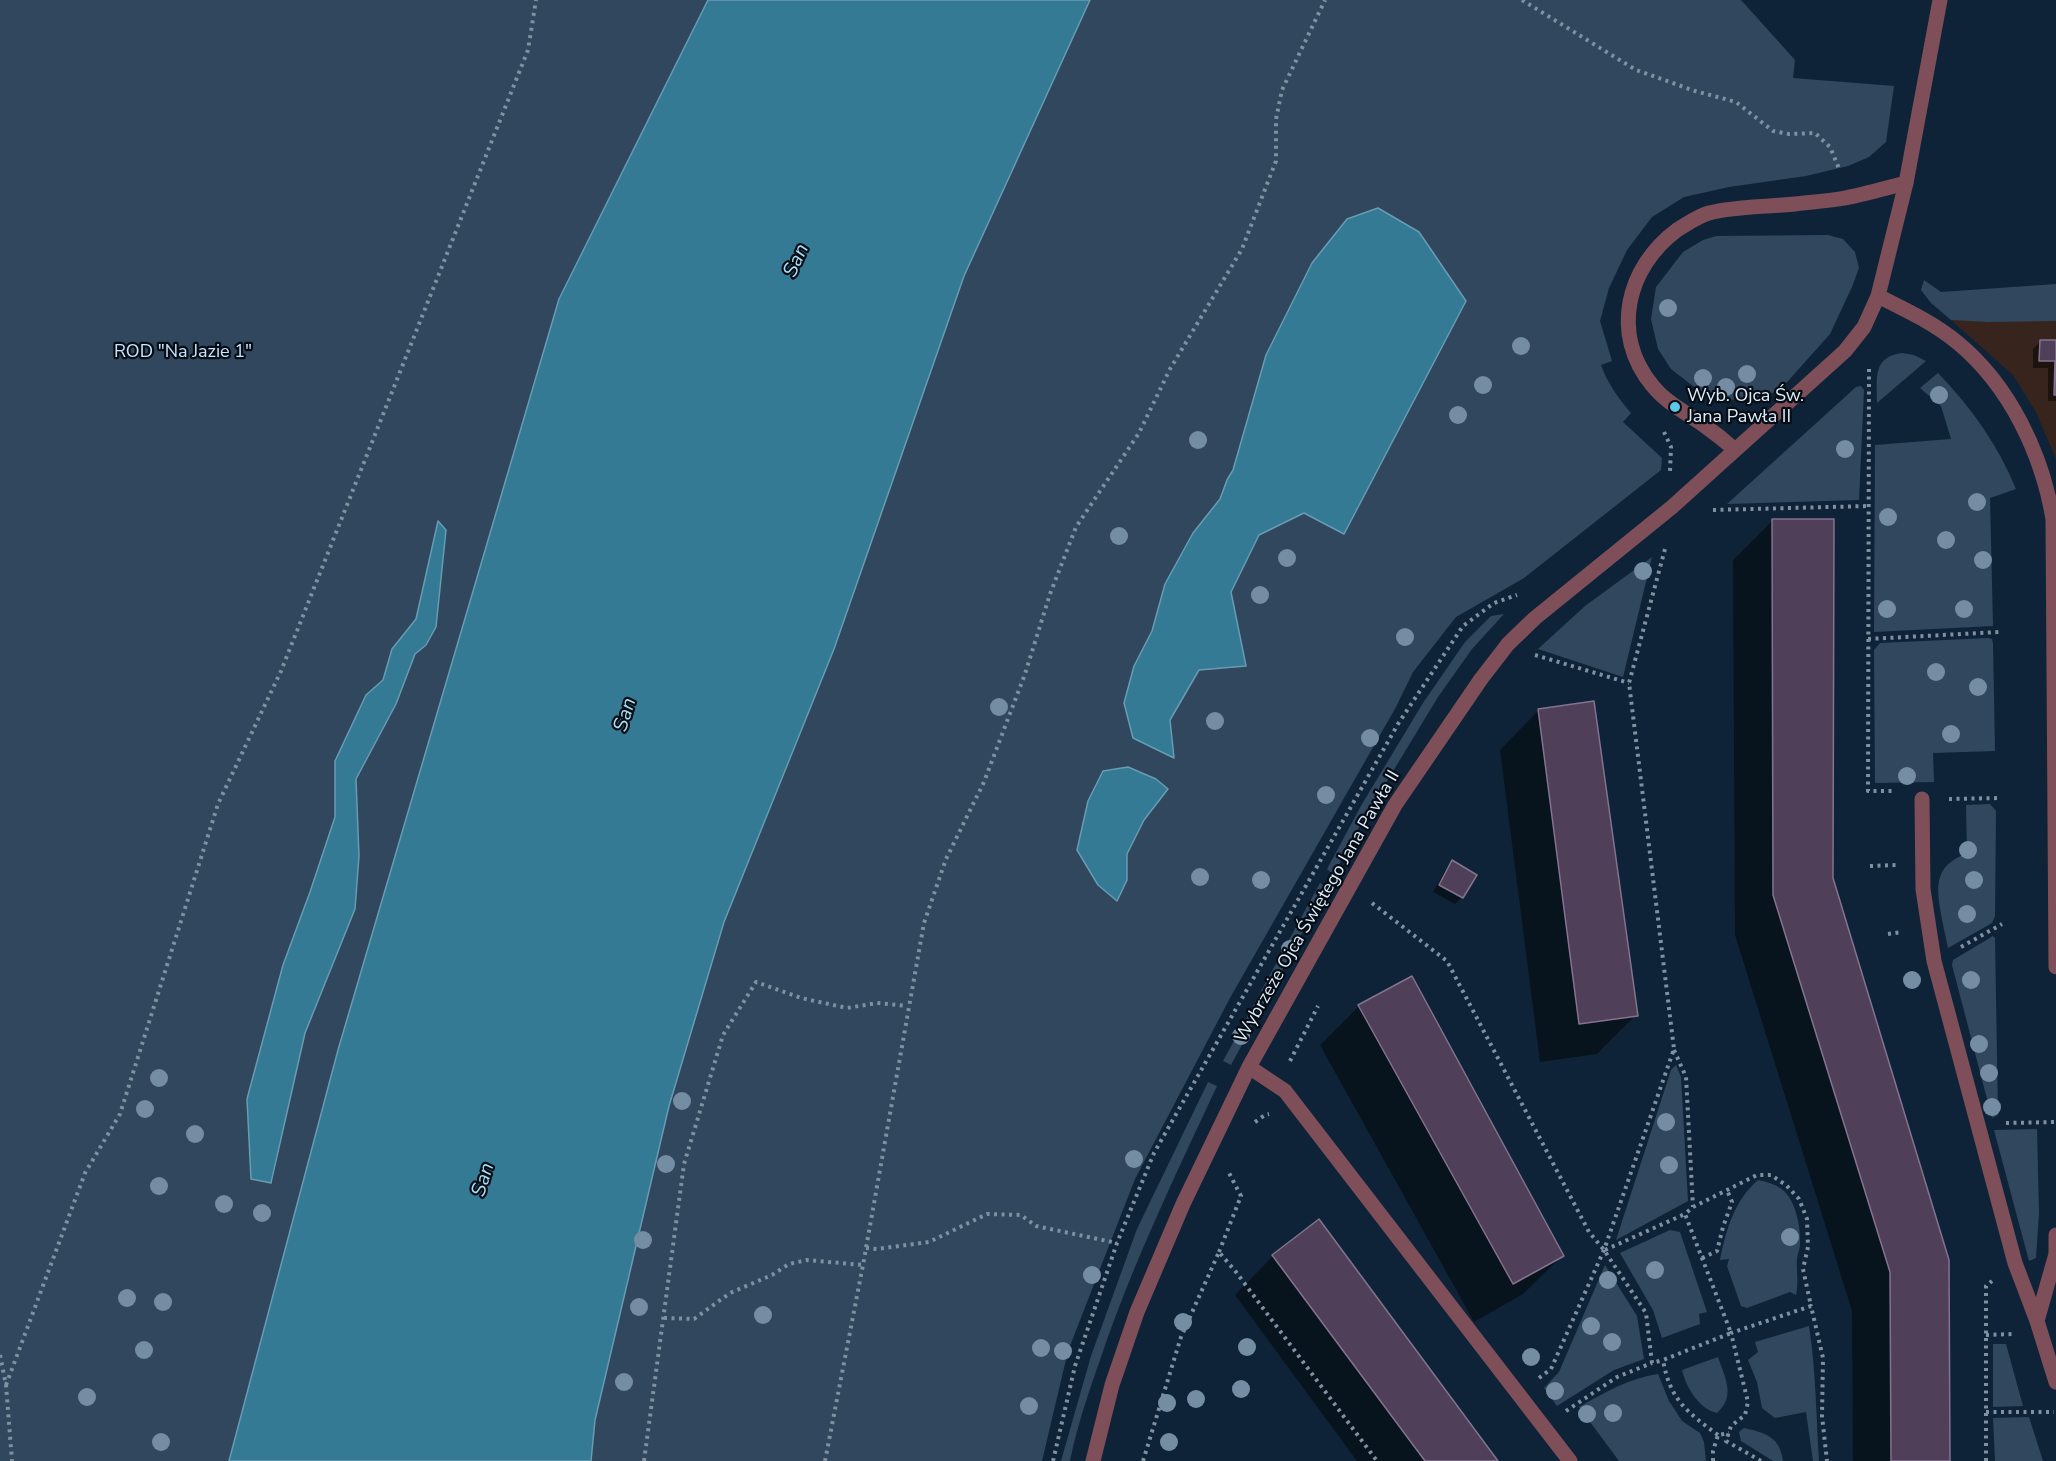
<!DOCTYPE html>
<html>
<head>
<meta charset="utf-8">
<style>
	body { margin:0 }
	canvas { display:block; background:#0e2337 }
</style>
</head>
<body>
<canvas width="2056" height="1461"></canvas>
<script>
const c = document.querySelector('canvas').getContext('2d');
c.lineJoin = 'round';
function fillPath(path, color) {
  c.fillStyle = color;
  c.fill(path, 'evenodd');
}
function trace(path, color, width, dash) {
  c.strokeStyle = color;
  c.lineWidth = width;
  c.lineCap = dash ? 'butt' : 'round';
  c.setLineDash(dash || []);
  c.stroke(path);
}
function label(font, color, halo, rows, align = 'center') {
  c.font = font + ' "Nunito Sans",sans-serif';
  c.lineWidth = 4.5;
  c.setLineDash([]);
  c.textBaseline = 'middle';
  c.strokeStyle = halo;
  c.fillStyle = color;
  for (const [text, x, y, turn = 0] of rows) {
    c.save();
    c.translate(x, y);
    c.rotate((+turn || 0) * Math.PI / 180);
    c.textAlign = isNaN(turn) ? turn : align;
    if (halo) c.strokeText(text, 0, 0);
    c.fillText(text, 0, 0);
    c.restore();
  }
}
fillPath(new Path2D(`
	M2056 316V459L2036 412 2013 375 1951 320Z`), '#36241d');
fillPath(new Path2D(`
	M0 0H708L559 299 338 1050 229 1461H0ZM439 522 426 645 415 654 396 704 356 779 359 856 355 909 305 1033 272 1183 251 1178 247 1099 283 965 310 892 335 817 366 695 383 680 392 649 416 619Z
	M1090 0H1741L1795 60 1793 78 1894 86 1886 142 1869 157 1848 166 1806 176 1729 187 1684 197 1652 217 1627 250 1609 288 1600 321 1612 361 1601 365C1608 384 1618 398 1631 413L1623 422 1662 458 1661 470 1524 578 1456 617 1413 672 1396 707 1230 998 1135 1179 1068 1351 1042 1461H591L595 1420 669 1106 724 922 834 649 964 276ZM1312 263 1344 534 1304 513 1259 535 1231 592 1245 665 1199 670 1169 720 1173 758 1134 666 1152 631 1165 584 1193 533 1220 499 1227 480 1233 470 1266 355ZM1156 779 1168 789 1144 820 1127 854Z
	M1828 235 1843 239 1855 252 1859 268 1852 287 1830 334 1780 390 1761 397 1726 400 1698 390 1671 369 1658 349 1651 319 1656 287 1683 252 1703 240 1716 236Z
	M1924 280 1941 292 2056 284V321L1988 322 1951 320 1931 303 1921 290Z
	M1902 353 1914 355 1926 361 1877 403C1877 379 1872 357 1902 353Z
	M1938 373C1971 407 1998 445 2016 489L1990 498 1993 626 1874 632 1875 445 1951 439 1941 406 1920 388Z
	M1861 386 1864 390 1859 500 1727 504 1856 387Z
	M1652 557 1623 677 1538 649 1585 606Z
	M1504 614 1472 649 1438 697 1344 852 1335 876 1327 869 1362 804 1423 703 1465 642 1491 616Z
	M1988 638 1992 639 1993 644 1995 751 1933 753 1934 782 1875 783 1874 650 1880 643Z
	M1990 804 1996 811 1995 916 1992 923 1948 948C1945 930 1934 894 1940 877 1944 864 1956 858 1967 853L1966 805Z
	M1320 883 1327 887 1231 1065 1223 1061Z
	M1993 936 1995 938 1998 1115 1992 1118 1952 965 1953 960Z
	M1676 1065 1681 1077 1688 1201 1616 1240 1671 1070Z
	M1208 1082 1217 1086C1175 1176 1132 1265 1100 1360 1088 1394 1077 1426 1070 1461H1061L1091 1356 1137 1229Z
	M2037 1129 2039 1213 2036 1258 2029 1261 1994 1130Z
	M1758 1180C1767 1182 1776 1184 1784 1191 1796 1202 1801 1228 1800 1244 1800 1249 1798 1253 1797 1258 1796 1270 1799 1283 1796 1295L1790 1292 1747 1308 1741 1306 1727 1266 1729 1259 1720 1260C1726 1230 1734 1201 1758 1180Z
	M1670 1230 1680 1232 1707 1312 1699 1314 1700 1324 1662 1338 1653 1310 1620 1253Z
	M1605 1265 1637 1316 1644 1359 1614 1370 1557 1406 1544 1388 1559 1372Z
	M1809 1326C1816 1370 1816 1416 1819 1461H1813L1806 1412 1775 1418 1762 1408 1757 1382 1748 1360 1758 1352 1755 1342Z
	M1993 1344H2006L2023 1406 1993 1407Z
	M1718 1357C1725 1378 1736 1396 1717 1413 1699 1409 1686 1387 1682 1370Z
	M1658 1374 1669 1401 1682 1421 1700 1433 1704 1442 1706 1461H1619L1579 1407C1604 1393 1629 1378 1658 1374Z
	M2029 1417 2043 1461H1995L1993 1418Z
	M1744 1428C1766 1433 1780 1437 1783 1461H1773L1741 1441 1739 1432Z`), '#30475e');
const water = new Path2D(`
	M708 0H1090L964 276 834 649 724 922 669 1106 595 1420 591 1461H229L338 1050 559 299Z
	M1378 208 1419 232 1466 301 1344 534 1304 513 1259 535 1231 592 1246 666 1199 670 1170 720 1174 758 1133 738 1124 703 1134 666 1152 631 1165 584 1193 533 1220 499 1227 480 1233 470 1266 355 1312 263 1347 219Z
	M438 521 446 530 436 627 426 645 415 654 396 704 356 779 359 856 355 909 305 1033 271 1183 251 1179 247 1099 283 965 310 892 335 817V761L366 695 383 680 392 649 416 619Z
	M1128 767 1156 779 1168 789 1144 820 1127 854V880L1117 901 1098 885 1077 850 1088 801 1103 771Z`);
fillPath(water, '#347a94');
trace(water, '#679cb2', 1.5);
fillPath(new Path2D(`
	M2040 342H2056V401H2048V368H2033V349Z
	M1772 521 1831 878 1948 1461H1853L1852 1311 1735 935 1733 560Z
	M1538 711 1636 1015 1597 1054 1540 1062 1500 750Z
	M1453 862 1462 897 1455 904 1433 892 1446 869Z
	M1359 1006 1562 1256 1523 1294 1474 1322 1320 1045Z
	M1273 1256 1496 1461H1357L1235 1295Z`), '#0007');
const building = new Path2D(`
	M2040 340H2056V395H2054L2055 361H2039Z
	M1772 519H1834L1833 878 1949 1260 1950 1461H1891L1890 1272 1773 895Z
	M1594 701 1638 1016 1579 1024 1538 709Z
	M1452 860 1477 875 1463 898 1439 885Z
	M1412 976 1564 1256 1513 1284 1358 1005Z
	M1319 1219 1498 1461H1425L1272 1255Z`);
fillPath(building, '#4f3f58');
trace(building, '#84738e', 1.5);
trace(new Path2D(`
	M1522 0 1636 70 1695 91 1736 102 1773 131 1789 134 1815 133 1830 147 1840 171
	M1869 369 1868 791H1895
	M1664 432 1671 447 1670 471
	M1713 510 1868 506
	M1868 639 1999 632
	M1535 655 1629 683
	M1949 799 2001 798
	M1870 866 1896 865
	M1372 903 1447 961 1589 1232 1604 1250 1646 1313 1652 1363 1663 1360
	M1888 934 1902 932
	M1961 947 2002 924
	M1674 1050 1686 1077 1693 1207
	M1290 1061 1318 1006
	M1255 1122 1265 1115 1269 1114
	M2006 1123 2056 1122
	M866 1248 877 1249 929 1242 987 1214 1021 1215 1036 1226 1117 1243
	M1605 1250 1685 1214
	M1219 1252 1241 1196 1229 1173
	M1702 1258 1717 1251 1723 1227 1732 1202 1727 1190
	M664 1318 694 1319 730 1293 772 1275 789 1264 807 1260 863 1265
	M1986 1335 2012 1334
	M0 1355 6 1385 12 1461
	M1539 1378 1551 1369 1604 1250 1674 1049 1629 683 1665 549
	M6 1385 85 1173 120 1114 218 804 281 671 528 50 536 0
	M1566 1411 1617 1377 1652 1363
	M1986 1412H2054
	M1718 1435C1687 1412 1670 1400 1663 1360L1731 1333 1685 1214 1693 1207 1757 1175H1771L1786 1185 1799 1199 1807 1219 1808 1247 1803 1269 1811 1306
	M644 1461 684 1164 723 1035 756 982 801 998 847 1008 877 1003 907 1006
	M825 1461 863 1265 924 923 946 859 984 782 1025 674 1050 594 1076 527 1139 433 1170 369 1242 249 1276 161V119L1282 90 1325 0
	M1053 1461 1075 1366 1117 1243 1154 1153 1398 724 1463 626 1494 603 1517 595
	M1143 1461 1181 1337 1219 1252 1236 1272 1377 1461
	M1713 1461V1451L1718 1435 1729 1433
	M1761 1461 1726 1441 1731 1426 1745 1415 1748 1402 1731 1333 1811 1306 1823 1358 1822 1416 1827 1461
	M1986 1461V1286L1992 1281`), '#7f90a0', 4, [3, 4.5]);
trace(new Path2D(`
	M1734 449C1725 441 1715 433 1705 426 1687 413 1666 403 1652 385 1610 334 1627 267 1677 230 1687 224 1698 216 1709 213 1737 206 1767 207 1795 204 1811 202 1829 201 1845 198 1866 194 1886 188 1906 183`), '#7e4f58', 15);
trace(new Path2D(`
	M1878 296C1906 310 1934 323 1958 343 2010 386 2042 454 2053 519L2056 967
	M1922 799 1923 889 1934 961 2015 1263 2037 1321 2056 1382
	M1249 1067 1285 1091 1570 1461
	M2037 1321 2056 1254V1235
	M1093 1461 1112 1385 1137 1312 1183 1204 1249 1067 1395 805 1481 679 1508 644 1535 618 1672 507 1845 351 1864 327 1878 296 1906 183 1940 0`), '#7e4f58', 15);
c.fillStyle = '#758da3';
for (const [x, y] of [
	[1668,308],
	[1521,346],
	[1747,374],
	[1703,378],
	[1483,385],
	[1726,387],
	[1939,395],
	[1458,415],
	[1198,440],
	[1845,449],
	[1977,502],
	[1888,517],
	[1119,536],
	[1946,540],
	[1287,558],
	[1983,560],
	[1643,571],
	[1260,595],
	[1887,609],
	[1964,609],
	[1405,637],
	[1936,672],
	[1978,687],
	[999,707],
	[1215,721],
	[1951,734],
	[1370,738],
	[1907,776],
	[1326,795],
	[1968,850],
	[1200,877],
	[1261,880],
	[1974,880],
	[1967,914],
	[1290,949],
	[1912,980],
	[1971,980],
	[1241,1036],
	[1979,1044],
	[1989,1073],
	[159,1078],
	[682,1101],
	[1992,1107],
	[145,1109],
	[1666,1122],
	[195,1134],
	[1134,1159],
	[666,1164],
	[1669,1165],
	[159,1186],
	[224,1204],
	[262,1213],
	[1790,1237],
	[643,1240],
	[1655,1270],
	[1092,1275],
	[1608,1280],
	[127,1298],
	[163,1302],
	[639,1307],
	[763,1315],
	[1183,1322],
	[1591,1326],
	[1612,1342],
	[1247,1347],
	[1041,1348],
	[144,1350],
	[1063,1351],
	[1531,1357],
	[624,1382],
	[1241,1389],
	[1555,1391],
	[87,1397],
	[1196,1399],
	[1167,1403],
	[1029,1406],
	[1613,1413],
	[1587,1414],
	[161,1442],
	[1169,1442]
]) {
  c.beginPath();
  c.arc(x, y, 9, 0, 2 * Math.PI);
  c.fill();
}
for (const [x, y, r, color] of [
	[1675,407,6,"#5cc7e7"]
]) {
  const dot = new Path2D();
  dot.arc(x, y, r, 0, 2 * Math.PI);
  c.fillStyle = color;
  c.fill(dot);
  trace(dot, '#040c14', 2);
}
label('18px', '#c9e3fc', '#040c14', [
	["ROD \"Na Jazie 1\"",183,353]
]);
label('18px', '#deebf9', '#040c14', [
	["Wyb. Ojca Św.",1687,397],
	["Jana Pawła II",1687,418]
], 'left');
label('18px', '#deebf9', '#040c14', [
	["Wybrzeże Ojca Świętego Jana Pawła II",1318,907,-60]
]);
label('italic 20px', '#a8e1f8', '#040c14', [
	["San",797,261,-65],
	["San",626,715,-73],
	["San",484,1180,-73]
]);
</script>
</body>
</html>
